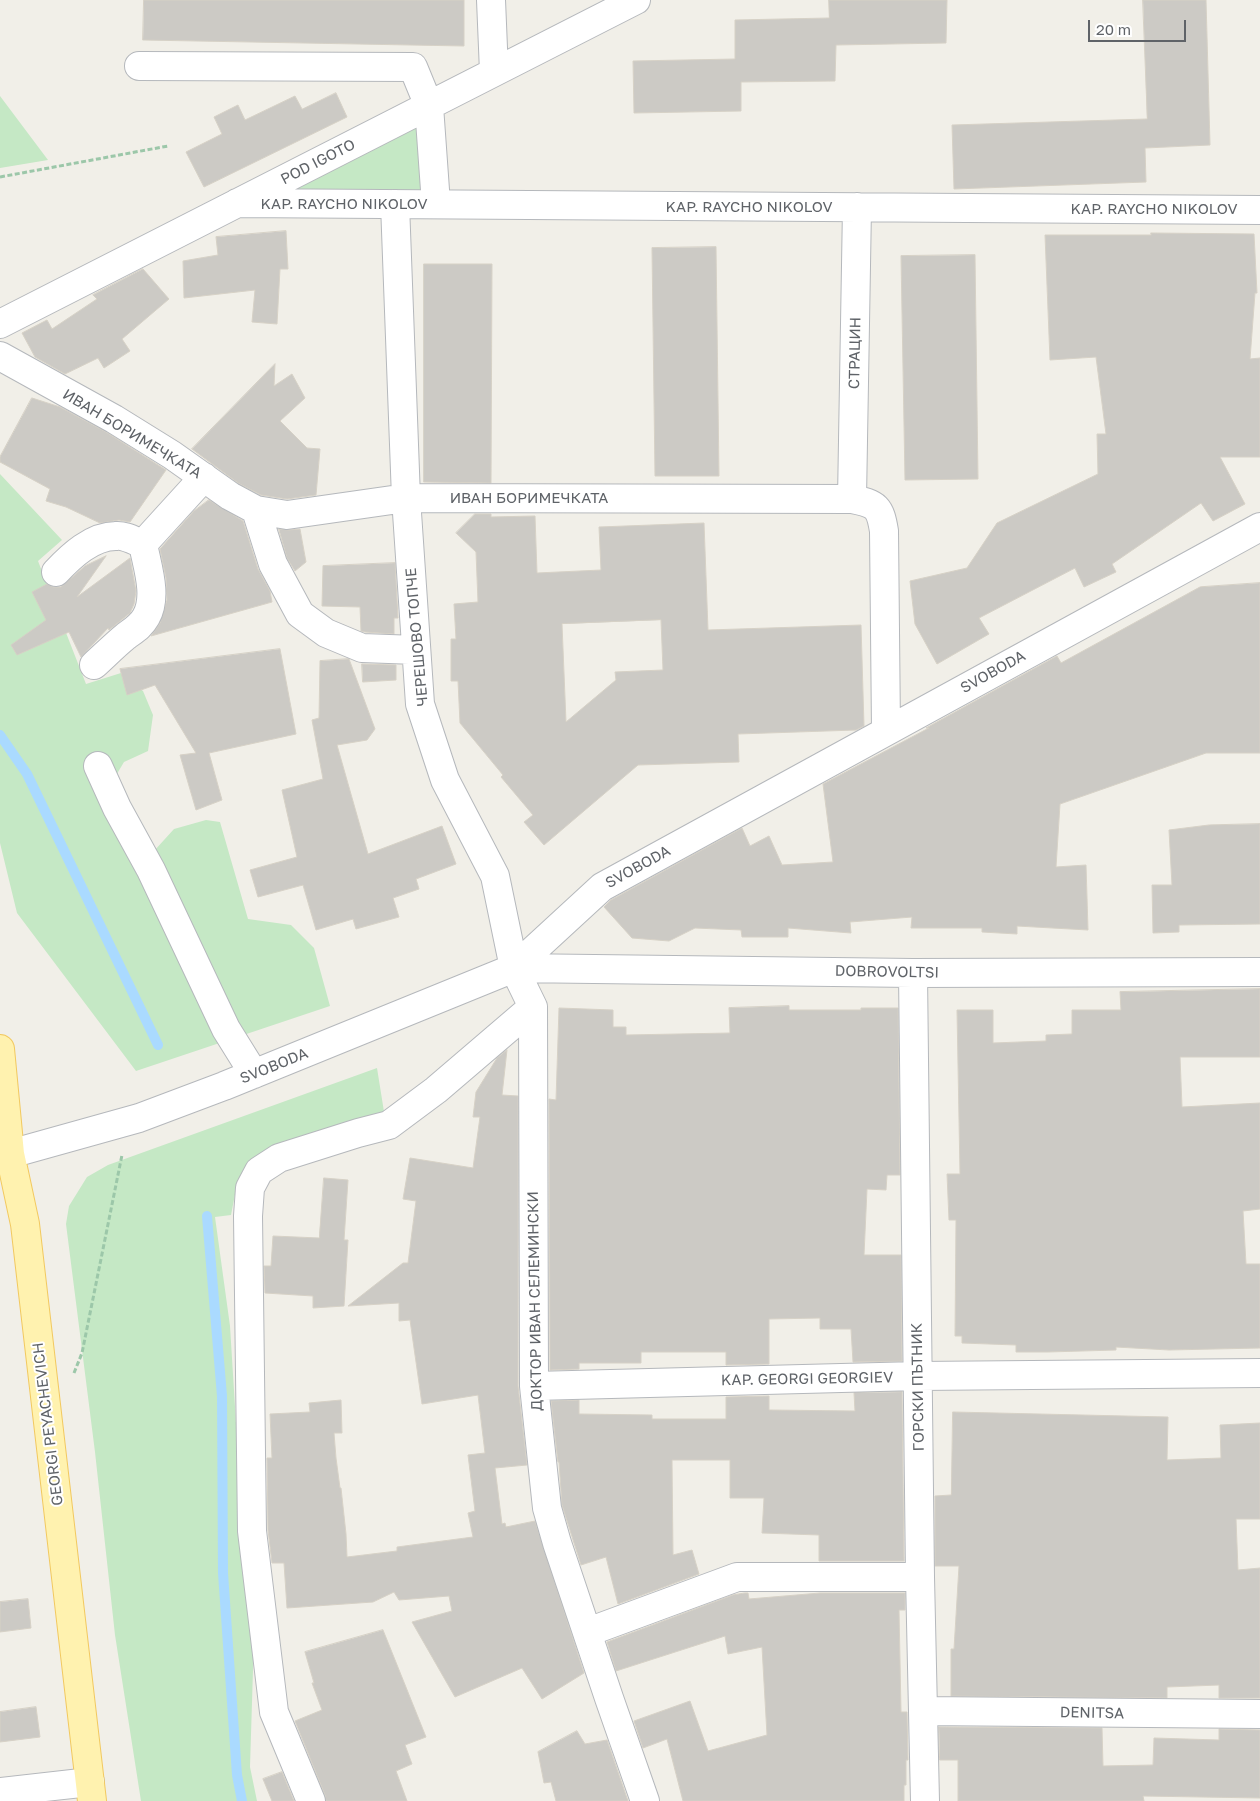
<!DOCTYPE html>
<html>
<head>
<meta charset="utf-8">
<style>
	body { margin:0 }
	#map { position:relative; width:1260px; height:1801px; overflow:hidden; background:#f1efe8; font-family:"Golos Text",sans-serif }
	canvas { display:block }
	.scale { position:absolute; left:1088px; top:20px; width:98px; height:22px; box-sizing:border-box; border:2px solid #5f6368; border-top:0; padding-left:6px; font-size:15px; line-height:18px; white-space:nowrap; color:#5f6368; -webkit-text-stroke:4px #fff; paint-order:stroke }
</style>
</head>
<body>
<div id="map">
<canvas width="1260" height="1801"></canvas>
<div class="scale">20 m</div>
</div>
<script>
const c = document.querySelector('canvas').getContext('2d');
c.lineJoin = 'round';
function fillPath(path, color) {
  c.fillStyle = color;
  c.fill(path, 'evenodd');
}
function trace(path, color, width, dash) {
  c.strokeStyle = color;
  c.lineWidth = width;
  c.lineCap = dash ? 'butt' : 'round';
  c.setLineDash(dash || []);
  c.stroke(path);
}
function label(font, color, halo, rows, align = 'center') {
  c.font = font + ' "Golos Text",sans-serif';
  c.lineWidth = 4;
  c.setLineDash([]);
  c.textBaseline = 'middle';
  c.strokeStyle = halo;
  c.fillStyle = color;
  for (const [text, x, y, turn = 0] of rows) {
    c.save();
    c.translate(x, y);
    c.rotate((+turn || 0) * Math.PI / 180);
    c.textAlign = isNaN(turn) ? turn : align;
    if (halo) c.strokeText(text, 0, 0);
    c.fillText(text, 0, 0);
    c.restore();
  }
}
fillPath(new Path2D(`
	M0 96 48 160 0 168Z
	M429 106 436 204 237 203Z
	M0 474 62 540 38 561 86 684 121 673 143 691 153 715 148 751 124 762 99 804 154 851 174 829 206 820 220 822 248 919 291 925 314 948 330 1006 136 1071 17 913 0 843Z
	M377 1068 385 1118 257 1162 238 1179 231 1215 215 1217 230 1326 243 1536 255 1605 250 1767 257 1801H141L115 1635 95 1452 66 1224 69 1206 87 1177 108 1165Z`), '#c5e8c5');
trace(new Path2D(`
	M0 735 27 774 158 1045
	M207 1216 222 1396 223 1573 237 1775 242 1801`), '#aadaff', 10);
const building = new Path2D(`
	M144 0H464V46L143 40Z
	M829 0H947L946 43 836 45 835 81 741 82V111L634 113 633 61 735 59V20L829 18Z
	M1143 0H1206L1210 145 1145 148 1146 182 954 189 952 125 1147 119Z
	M336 93 347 117 204 187 186 152 222 134 214 117 238 105 245 120 295 96 302 109Z
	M286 231 288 269H280L277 324 252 322 255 290 184 298 183 261 218 255 216 237Z
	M1151 233 1254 234 1257 293H1255L1250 359 1260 358V457H1220L1245 504 1213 521 1201 503 1112 564 1116 572 1084 587 1075 568 979 618 989 634 937 664 915 624 910 581 967 568 997 523 1098 474 1097 434H1106L1096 357 1050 360 1045 235H1151Z
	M716 247 719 476H655L652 248Z
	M975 255 978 479 905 480 901 256Z
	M424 264H492L491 483 424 482Z
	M143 269 169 299 122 339 130 351 104 368 98 358 65 374 35 357 22 333 47 320 52 329 97 299 93 295Z
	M275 364 274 386 292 374 305 398 280 421 307 448 320 449 316 495 287 499 261 495 238 483 192 449Z
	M32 398 60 407 106 432 166 470 130 522 119 520 100 523 66 507 46 501 50 489 0 462V457Z
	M209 500 243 521 258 569 270 591 272 602 151 636 160 623 167 600 166 578 160 549 194 511Z
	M475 514H491V517L535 516 537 573 601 570 599 527 704 523 708 630 861 625 864 726 856 730 738 734 739 762 638 765 544 845 524 822 533 815 501 777 503 775 460 723 458 681H451V639H456L454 604 478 602 476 552 456 533ZM661 620 663 670 615 672 616 680 566 722 562 624Z
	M279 529 289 530 300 529 306 562 295 571 287 558Z
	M106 556 77 597 130 558 136 591 134 604 130 613 109 630 108 628 81 657 69 632 17 655 11 645 46 620 32 592 47 584 53 587H61L85 566Z
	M395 563 398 618H394V634L365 632 361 631 360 607 322 606 323 566Z
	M1260 583V753H1206L1060 804 1056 867 1086 865 1088 930 1017 926V934L982 932V928H911L912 917 850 922 851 933 788 928V937H742L741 930 695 928 669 941 632 938 604 907 611 900 742 828 750 846 769 836 782 865 833 862 823 784 927 729 929 728H926L1057 656 1061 663 1200 587Z
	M280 649 296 734 209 753 222 800 196 810 180 755 196 753 155 685 127 695 120 669Z
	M349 659 375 729 367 740 337 745 368 854 442 826 456 864 416 879 419 889 393 898 399 917 356 929 353 919 316 930 303 885 258 897 250 870 297 857 282 790 323 779 312 720 319 718 320 661Z
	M362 664 396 665V680L363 682Z
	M1260 824V924L1179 925V932L1153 933 1152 885H1172L1169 830 1209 825Z
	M1260 989V1057H1180L1182 1107 1260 1103V1209L1243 1211 1246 1264H1260V1348L1169 1350 1116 1347V1350L1048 1352H1016V1345L962 1343V1336H955L956 1220H949L947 1174H960L957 1010H993V1043L1046 1041V1035L1072 1034V1010H1121L1120 992Z
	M789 1006V1010H861V1008H898L900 1175H887L886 1190 867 1189 864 1255H901L902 1361 853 1362 851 1329H820V1318L769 1319V1364L726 1365V1352H641V1363H579V1369L550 1370 549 1099 556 1100 559 1008 613 1010V1027H626V1035L730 1033 729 1008Z
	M507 1050 502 1095 518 1096V1386L527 1465 495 1468 502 1524 505 1523 506 1527 535 1521 584 1673 542 1699 522 1668 455 1697 412 1622 452 1611 449 1596 399 1600 394 1592 373 1602 287 1608 284 1563H272L268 1530 267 1458H272L270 1414 310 1412 309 1403 341 1400 342 1433H334L336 1458 340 1488H341L346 1534 347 1557 397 1551V1547L473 1537 468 1513 475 1511 468 1455 485 1453 478 1395 422 1404 410 1320 399 1321V1303L348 1306 403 1263H408L416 1201 403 1199 410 1158 473 1168 480 1117H473L476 1092 497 1058Z
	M324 1178 348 1180 344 1240H348L344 1306 313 1308V1296L265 1293 264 1266H271L273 1236 319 1238Z
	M902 1392 904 1561H819V1535L762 1533 764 1498H730V1460H672L673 1555 692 1550 699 1574 618 1604 606 1557 581 1565 562 1505 559 1462H558L551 1401 579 1400V1414L652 1415V1419H726V1397L769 1396V1410L855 1411 854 1393Z
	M953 1412 1168 1417 1167 1460 1221 1458 1220 1425 1260 1423V1519H1236L1238 1570 1260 1568V1698H1219V1685L1167 1687V1698L951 1696V1649H954L959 1566H935V1496L951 1495Z
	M745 1593H748L749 1599 820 1593H905V1610H899L901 1712H907L908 1760H906V1785H904V1801H683L667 1739 643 1748 634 1721 690 1701 708 1751 767 1735 762 1647 728 1654 725 1636 616 1671 607 1642 733 1595Z
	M28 1599 31 1628 0 1632V1602Z
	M383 1630 426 1737 405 1745 412 1764 396 1771 407 1801H326L325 1795 295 1721 322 1710 312 1683H314L305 1652Z
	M36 1707 40 1737 0 1742V1712Z
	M939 1727 1102 1728 1103 1766 1153 1765 1154 1738 1219 1740V1729L1260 1730V1798L1143 1796 1144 1801H958V1760H940Z
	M577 1731 585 1744 607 1740 628 1801H556L551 1782 544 1783 538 1752Z
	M282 1772 294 1801H272L263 1779Z`);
fillPath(building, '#cccac5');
trace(building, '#d6d1c6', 1);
const minor = new Path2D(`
	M491 0 494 72
	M139 66 413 67 429 106 436 204
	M237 203 1260 210
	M395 204 406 498 420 704 445 780 495 876 514 968 533 1007 534 1386 547 1508 557 1543 609 1698 645 1801
	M0 324 636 0
	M0 356 114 419 172 455 230 496 256 510 287 515 406 498 852 499C877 504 880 507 884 531L886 730
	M852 499 857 207
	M256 510 273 564 300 614 326 633 362 648 416 650
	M56 572C71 556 92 536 116 536 124 535 135 541 143 544
	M94 665C105 655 115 645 126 636 134 630 141 626 146 617 158 596 147 566 143 544L204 477
	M98 766 117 808 151 870 226 1029 254 1074
	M514 968 913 973 1260 972
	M913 973 920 1577 925 1801
	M0 1154H10L139 1118 224 1086 514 968 602 887 1260 527
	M534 1386 918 1376 1260 1373
	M588 1632 737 1577H920
	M924 1711 1260 1714
	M0 1792 90 1782
	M311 1801 274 1712 252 1531 248 1216 250 1188 259 1171 279 1158 358 1133 389 1125 436 1090 533 1007`);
const major = new Path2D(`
	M0 1049 10 1154 25 1224 92 1801`);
trace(minor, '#b5b8bc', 30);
trace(major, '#f2c960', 30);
trace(new Path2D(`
	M0 177 168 146
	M74 1373 82 1353 122 1155`), '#9cc7a9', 3, [5, 2.5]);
trace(minor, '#fff', 28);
trace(major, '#fff2af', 28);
label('15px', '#5f6368', '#fff', [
	["POD IGOTO",318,162,-27],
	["KAP. RAYCHO NIKOLOV",344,204],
	["KAP. RAYCHO NIKOLOV",749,207],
	["KAP. RAYCHO NIKOLOV",1154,209],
	["СТРАЦИН",855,353,-89],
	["ИВАН БОРИМЕЧКАТА",132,434,31],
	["ИВАН БОРИМЕЧКАТА",529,498],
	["ЧЕРЕШОВО ТОПЧЕ",417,637,-95],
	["SVOBODA",993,672,-29],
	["SVOBODA",638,867,-29],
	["DOBROVOLTSI",887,972,1],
	["SVOBODA",274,1066,-22],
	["ДОКТОР ИВАН СЕЛЕМИНСКИ",535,1301,-91],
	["KAP. GEORGI GEORGIEV",807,1379,-1],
	["ГОРСКИ ПЪТНИК",918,1387,-91],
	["GEORGI PEYACHEVICH",48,1424,-97],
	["DENITSA",1092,1713,1]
]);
</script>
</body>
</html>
